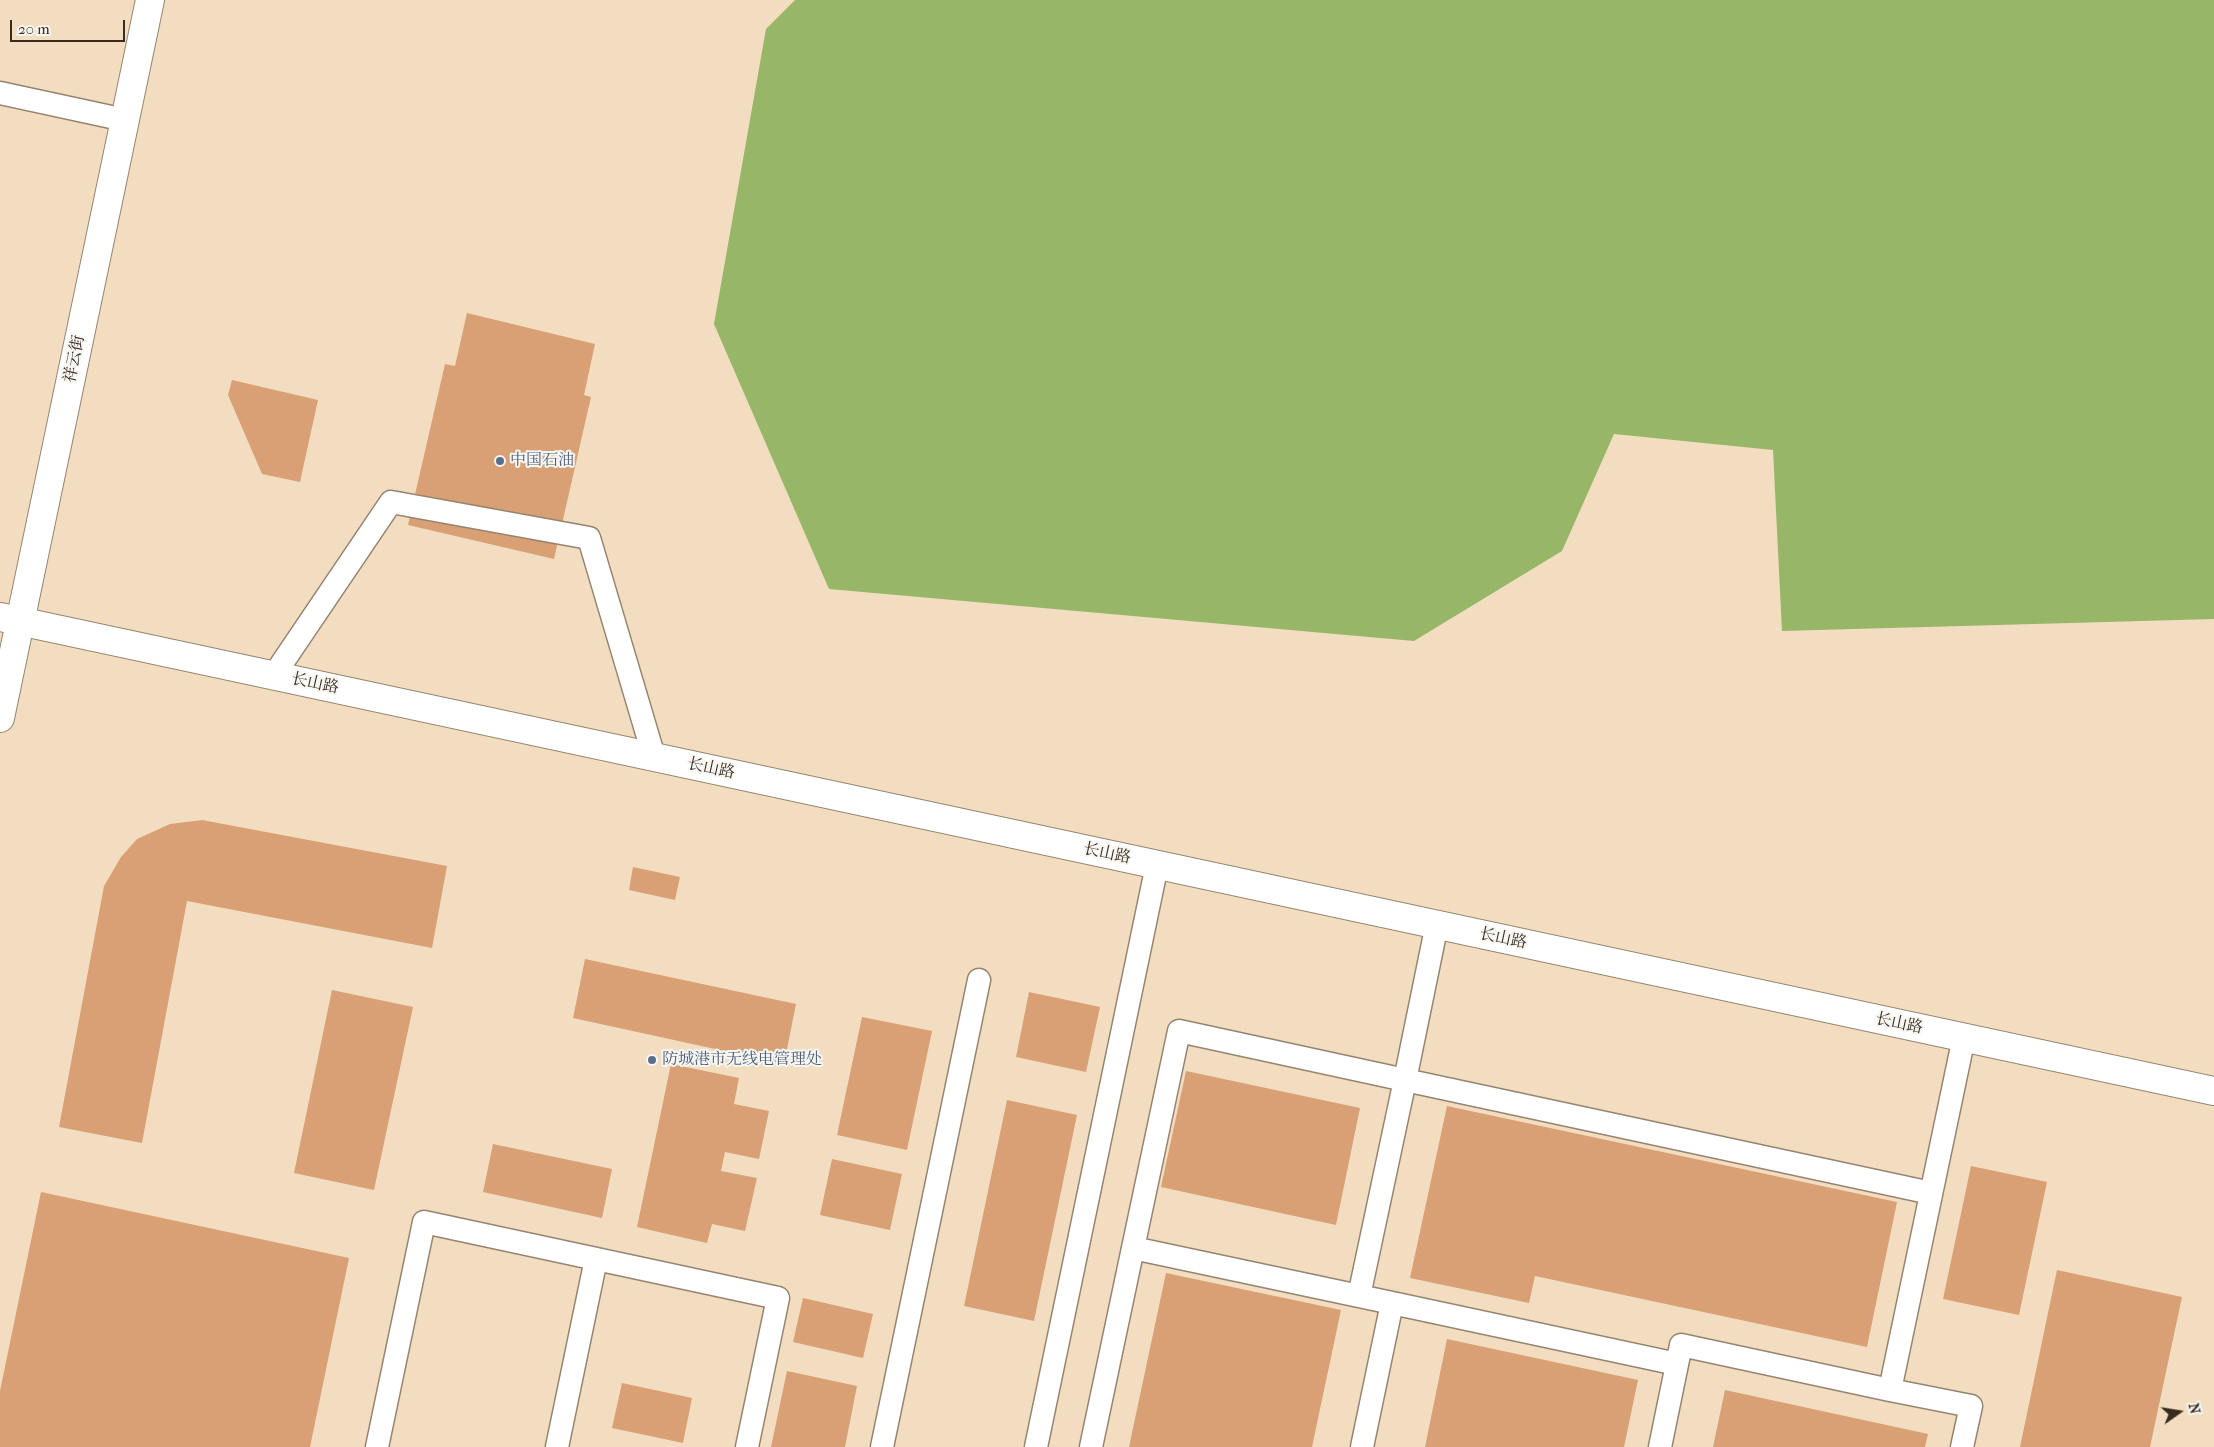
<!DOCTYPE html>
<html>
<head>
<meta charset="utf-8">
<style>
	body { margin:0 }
	#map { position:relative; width:2214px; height:1447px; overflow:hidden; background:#f2ddc1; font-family:"IM FELL French Canon",serif }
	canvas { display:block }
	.north { position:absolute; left:2154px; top:1387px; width:50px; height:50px; -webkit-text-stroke:4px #f6f6f2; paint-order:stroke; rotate:77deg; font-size:14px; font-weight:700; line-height:20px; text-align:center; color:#3b2a1e }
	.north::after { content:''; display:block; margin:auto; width:18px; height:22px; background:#3b2a1e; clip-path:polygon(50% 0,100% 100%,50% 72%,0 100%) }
	.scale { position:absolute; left:10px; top:20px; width:115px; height:22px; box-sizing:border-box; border:2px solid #3b2a1e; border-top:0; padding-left:6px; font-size:15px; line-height:18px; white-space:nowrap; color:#3b2a1e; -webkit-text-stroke:4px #f6f6f2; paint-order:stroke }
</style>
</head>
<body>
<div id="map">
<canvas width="2214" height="1447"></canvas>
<div class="north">N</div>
<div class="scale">20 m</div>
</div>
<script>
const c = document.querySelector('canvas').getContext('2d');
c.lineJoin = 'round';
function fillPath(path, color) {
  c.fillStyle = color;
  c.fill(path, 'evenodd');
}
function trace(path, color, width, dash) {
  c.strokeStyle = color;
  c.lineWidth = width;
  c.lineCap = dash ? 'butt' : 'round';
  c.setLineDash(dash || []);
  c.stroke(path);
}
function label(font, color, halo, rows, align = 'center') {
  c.font = font + ' "IM FELL French Canon","Noto Serif SC",serif';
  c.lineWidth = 4;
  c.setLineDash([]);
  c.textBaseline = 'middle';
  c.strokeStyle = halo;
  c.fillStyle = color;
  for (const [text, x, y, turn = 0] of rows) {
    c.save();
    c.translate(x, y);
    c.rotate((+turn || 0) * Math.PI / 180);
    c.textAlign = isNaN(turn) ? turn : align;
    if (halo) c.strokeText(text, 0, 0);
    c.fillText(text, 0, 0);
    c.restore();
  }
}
fillPath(new Path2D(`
	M795 0H2214V619L1782 631 1773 450 1614 434 1562 551 1414 641 829 589 714 324 766 29Z`), '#98b668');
fillPath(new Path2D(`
	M467 313 595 344 584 395 591 397 554 559 408 525 445 364 455 366Z
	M232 380 318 400 300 482 262 474 228 395Z
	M202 820 447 866 432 948 187 901 142 1143 59 1127 104 886 121 857 137 839 170 824Z
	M633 867 680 877 675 900 629 890Z
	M585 959 796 1004 784 1064 573 1018Z
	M332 990 413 1007 374 1190 294 1173Z
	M1029 992 1100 1007 1086 1072 1016 1057Z
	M862 1017 932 1031 907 1150 837 1135Z
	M671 1064 739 1078 734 1104 769 1111 759 1159 725 1152 721 1171 757 1178 745 1231 712 1224 707 1243 637 1227Z
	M1186 1071 1360 1108 1336 1225 1161 1187Z
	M1007 1100 1077 1115 1034 1321 964 1306Z
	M1447 1106 1897 1202 1867 1347 1535 1276 1529 1303 1410 1278Z
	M493 1144 612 1169 602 1218 483 1192Z
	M832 1159 902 1174 890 1230 820 1215Z
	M1971 1166 2047 1182 2019 1315 1943 1299Z
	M41 1192 349 1258 310 1447H0V1391Z
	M2057 1270 2182 1297 2150 1447H2020Z
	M1166 1273 1341 1310 1312 1447H1129Z
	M803 1298 873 1314 863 1358 793 1342Z
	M1447 1339 1638 1380 1624 1447H1425Z
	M787 1371 857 1386 845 1447H771Z
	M622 1383 692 1398 683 1443 612 1428Z
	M1725 1390 1928 1434 1925 1447H1713Z`), '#d8a074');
const service = new Path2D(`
	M0 93 125 120
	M274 675 391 502 589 538 654 757
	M1437 924 1405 1080 1931 1193
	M1133 1248 1179 1031 1405 1080 1359 1296
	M1392 1303 1677 1364
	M377 1447 424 1222 778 1298 747 1447
	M557 1447 596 1259
	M882 1447 979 980
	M1036 1447 1157 865
	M1091 1447 1133 1248 1392 1303 1362 1447
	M1660 1447 1681 1345 1890 1390
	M1962 1447 1971 1406 1890 1390 1964 1037`);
const tertiary = new Path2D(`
	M0 617 2214 1091
	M0 718 150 0`);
trace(service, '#968470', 25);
trace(tertiary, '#968470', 30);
trace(service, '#fff', 22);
trace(tertiary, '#fff', 28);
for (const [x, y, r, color] of [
	[500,461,5,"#5c6f8a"],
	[652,1060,5,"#5c6f8a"]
]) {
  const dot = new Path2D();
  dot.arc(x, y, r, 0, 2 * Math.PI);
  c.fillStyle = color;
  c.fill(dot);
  trace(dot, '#f6f6f2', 2);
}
label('16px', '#3b2a1e', '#f6f6f2', [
	["祥云街",75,359,-78],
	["长山路",315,684,12],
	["长山路",711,769,12],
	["长山路",1107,854,12],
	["长山路",1503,939,12],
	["长山路",1899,1024,12]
]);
label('16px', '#4e5e75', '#f6f6f2', [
	["中国石油",510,461],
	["防城港市无线电管理处",662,1060]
], 'left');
</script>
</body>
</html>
